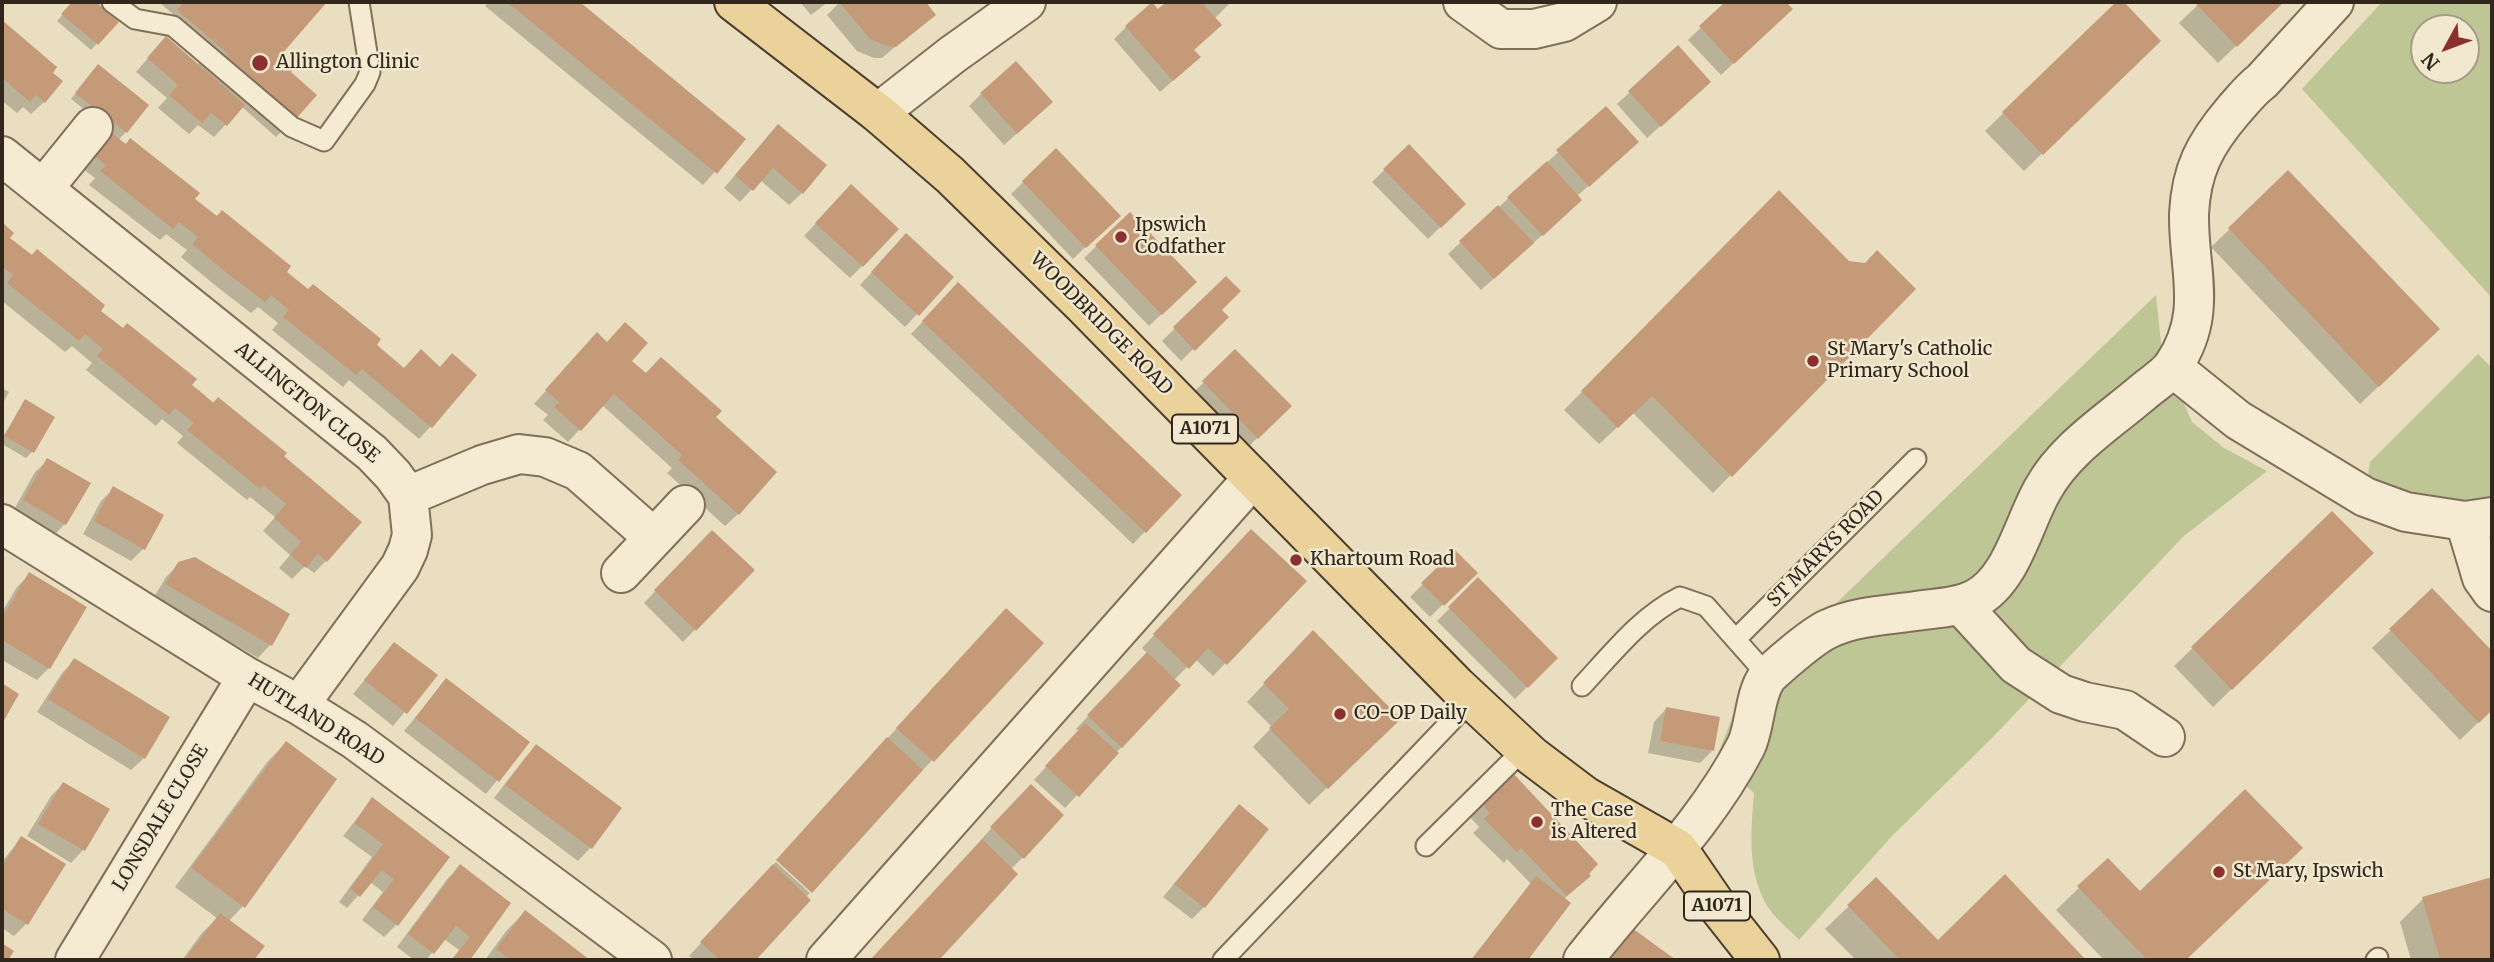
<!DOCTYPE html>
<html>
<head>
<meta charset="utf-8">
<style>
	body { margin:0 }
	#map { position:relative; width:2494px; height:962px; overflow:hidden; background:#e9dec0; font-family:Merriweather,serif }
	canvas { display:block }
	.frame { position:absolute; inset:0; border:4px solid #31271d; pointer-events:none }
	.north { position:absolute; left:2410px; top:14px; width:70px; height:70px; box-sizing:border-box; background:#f1e8cf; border:2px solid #a49b88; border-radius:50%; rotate:229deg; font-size:19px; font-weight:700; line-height:28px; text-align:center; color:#31271d }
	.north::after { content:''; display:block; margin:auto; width:24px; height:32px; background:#8a302f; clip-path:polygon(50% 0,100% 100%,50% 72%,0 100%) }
</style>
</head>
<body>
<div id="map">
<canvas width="2494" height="962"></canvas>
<div class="frame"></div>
<div class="north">N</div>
</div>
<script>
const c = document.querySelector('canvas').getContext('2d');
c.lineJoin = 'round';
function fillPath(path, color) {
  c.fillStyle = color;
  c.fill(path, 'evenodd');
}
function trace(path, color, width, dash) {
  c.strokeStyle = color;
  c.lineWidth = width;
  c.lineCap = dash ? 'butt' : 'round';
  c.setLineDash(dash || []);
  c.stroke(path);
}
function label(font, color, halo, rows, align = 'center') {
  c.font = font + ' Merriweather,serif';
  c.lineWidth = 5;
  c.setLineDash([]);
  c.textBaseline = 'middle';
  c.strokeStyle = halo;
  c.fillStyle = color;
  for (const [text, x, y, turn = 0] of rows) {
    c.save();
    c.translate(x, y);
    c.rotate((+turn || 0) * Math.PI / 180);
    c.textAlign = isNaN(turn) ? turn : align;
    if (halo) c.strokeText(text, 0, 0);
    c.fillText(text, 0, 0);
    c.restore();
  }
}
fillPath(new Path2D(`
	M2382 2H2492V298L2302 89ZM2424 28H2466V70H2424Z
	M2156 295 2162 353 2192 422 2224 448 2267 471 2184 536 1993 737 1892 836 1799 940C1789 929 1773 917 1766 904 1747 869 1751 831 1754 793L1716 759 1741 695Z
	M2478 354 2492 368V517L2365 497 2370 462Z`), '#bfc696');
fillPath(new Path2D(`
	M74 2H93L116 22 91 50 57 21Z
	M159 2H325L278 55 289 72 294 119 276 137 242 107 214 137 198 125 189 134 158 108 167 98 136 72 154 51 197 65 199 63 161 28 173 14Z
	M488 2H577L744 139 703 185 485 6Z
	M800 2H828L811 15Z
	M840 2H924L934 14 882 58H874L857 51 827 15Z
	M1169 2H1231L1214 19 1192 50 1186 69 1160 92 1114 39 1126 27 1158 11Z
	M1727 2H1790L1778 21 1721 75 1688 40Z
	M2118 2H2121L2158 41 2024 171 1985 131Z
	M2201 2H2282L2218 63 2179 23Z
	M2 22 55 67 44 102 31 114 23 107 17 113 2 101Z
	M92 72 126 132 118 140 403 370 439 368 431 426 419 439 349 380 343 387 272 330 278 323 258 307 251 313 216 286 181 257 187 250 166 234 160 240 89 185 95 178 79 166 110 130 71 99Z
	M1630 92 1696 94 1647 138 1617 104Z
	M981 94 1038 115 1004 145 969 106Z
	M1606 108 1624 154 1577 196 1568 212 1481 290 1448 254Z
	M766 139 802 193 789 205 760 180 740 202 724 188Z
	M1409 146 1464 204 1428 239 1372 182Z
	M1056 150 1118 216 1073 259 1011 194Z
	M2288 173 2420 347 2360 404 2211 247Z
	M1779 192 1848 262 1865 265 1914 289 1713 493 1633 413 1599 444 1564 410Z
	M839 199 862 266 850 278 804 236Z
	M1130 214 1195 282 1149 326 1084 258Z
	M2 225 12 233 7 239 281 456 326 561 314 573 305 566 292 579 279 568 290 555 263 531 275 517 250 497 247 500 177 443 183 436 162 419 156 426 86 370 92 363 72 346 65 352 2 301Z
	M894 248 952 277 905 327 860 285Z
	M1226 278 1219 310 1226 317 1181 361 1162 341Z
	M946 297 1180 496 1133 544 911 334Z
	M607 344 645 375 714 417 738 514 725 526 667 473 672 468 602 405 568 442 543 420 548 415 534 404 585 347Z
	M1235 351 1290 406 1245 450 1191 395Z
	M2 388 9 392 2 405Z
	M26 402 52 418 32 452 26 458 2 444V438Z
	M48 460 65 524 53 536 12 513 35 472Z
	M113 489 143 549 131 561 83 534 101 501Z
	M2332 513 2354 571 2213 707 2174 666Z
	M712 532 752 570 683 642 644 603Z
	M1239 544 1304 581 1213 676 1195 659 1174 680 1179 685 1065 808 1034 780 1079 731 1076 729 1147 653 1142 648Z
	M1455 552 1475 573 1430 617 1410 597Z
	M179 564 288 614 270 645 258 658 154 597 166 577Z
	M29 575 49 668 37 680 2 660V612L17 587Z
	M1478 580 1556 658 1515 699 1437 621Z
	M2432 591 2492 653V709L2460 740 2372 648Z
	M994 623 1042 643 920 773 885 741Z
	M394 644 435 676 393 726 353 694Z
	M1296 650 1398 719 1309 805 1253 747 1272 727 1247 702Z
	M74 661 144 758 131 770 37 712 62 673Z
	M446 680 527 743 486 794 404 731Z
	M1666 709 1712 751 1700 763 1648 753 1654 722Z
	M286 743 243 906 228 922 262 947 252 960H182L202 933 217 918 175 887 268 761Z
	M536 746 620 809 590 848 578 861 494 798 524 759Z
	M63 784 107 810 83 850 71 863 27 836 51 796Z
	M1499 786 1589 876 1564 899 1569 903 1525 960H1471L1531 884 1507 859 1504 863 1473 833 1479 827 1470 817Z
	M1018 798 1023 857 1011 869 1016 874 936 960H871L981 842 980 841Z
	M372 800 447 857 396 925 384 937 362 920 383 892 370 882 347 908 339 902 372 857 343 836Z
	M1239 806 1204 907 1192 919 1163 897Z
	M21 838 26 924 14 936 2 928V862Z
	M2108 860 2140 894 2278 871 2185 960H2104L2056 910Z
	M776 862 810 893 806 897 809 900 753 960H694L689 956Z
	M461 866 509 904 467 960H451L459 950 444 939 426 960H414L397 947 448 878Z
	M2005 877 2084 960H1856L1825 929 1876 880 1937 943Z
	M2492 879V960H2411L2400 922 2423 899Z
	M525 912 587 960H485L507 930Z`), '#0003');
fillPath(new Path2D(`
	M72 2H96L119 22 98 45 61 14Z
	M184 2H327L281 55 295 68 291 72 317 95 295 120 224 58 228 54 177 10Z
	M507 2H580L746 139 717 174Z
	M839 2H926L936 15 896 47 887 46 870 39Z
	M1152 2 1158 9 1166 2H1201L1222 25 1194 50 1201 57 1173 81 1125 26Z
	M1725 2H1786L1793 9 1734 64 1699 26Z
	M2116 2H2124L2161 41 2043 155 2002 112Z
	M2198 2H2284L2237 47 2196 4Z
	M2 20 57 67 53 73 63 81 45 103 36 95 30 102 2 78Z
	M166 36 245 105 227 126 211 113 202 123 169 95 178 85 147 58Z
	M1678 45 1711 82 1661 127 1628 91Z
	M1016 61 1053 102 1017 134 980 93Z
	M98 64 149 105 127 133 75 93Z
	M1606 106 1639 142 1589 187 1556 150Z
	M778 124 827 165 803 194 773 168 753 191 735 175Z
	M107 130 126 144 130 138 200 193 195 199 217 216 222 210 291 266 287 272 308 289 313 284 348 312 381 339 377 345 404 368 421 349 440 367 452 353 477 375 432 428 362 369 356 375 283 317 289 310 271 295 265 302 228 274 192 244 198 237 179 222 173 229 100 171 106 165 90 152Z
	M1409 144 1466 204 1441 228 1383 169Z
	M1056 148 1121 216 1086 248 1022 181Z
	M1547 161 1582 200 1543 236 1507 197Z
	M2288 170 2440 329 2379 387 2228 228Z
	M851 184 899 229 863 267 815 223Z
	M1779 190 1849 261 1865 263 1877 250 1916 289 1732 477 1652 396 1618 428 1581 391Z
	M1498 205 1534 243 1494 279 1459 241Z
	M1130 212 1197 282 1162 315 1095 245Z
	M2 222 14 233 10 238 32 255 37 249 105 305 101 311 123 328 127 323 197 379 192 385 202 393 213 403 218 397 287 453 284 456 362 522 327 562 318 554 306 568 290 555 301 542 274 518 286 504 263 485 260 489 187 430 194 423 175 408 169 415 97 356 103 349 85 334 79 341 7 283 13 275 4 268 2 269Z
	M906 233 954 277 919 316 871 272Z
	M1226 276 1241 291 1222 310 1229 317 1195 351 1173 327Z
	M958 282 1182 495 1146 533 922 321Z
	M625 322 648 343 632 361 646 373 661 357 722 411 716 417 777 472 739 515 678 460 682 455 614 394 581 431 554 407 559 402 545 390 597 332 607 342Z
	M1235 349 1292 406 1258 439 1202 381Z
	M25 399 55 417 34 453 4 436Z
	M47 458 91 483 66 525 23 500Z
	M113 486 164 515 145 550 94 521Z
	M2332 511 2374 553 2232 690 2191 647Z
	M1251 529 1307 581 1227 665 1208 648 1189 669 1153 634Z
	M712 530 755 570 696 631 654 590Z
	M1455 550 1478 573 1444 606 1421 583Z
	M195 557 290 614 272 646 165 584 178 562Z
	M29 572 87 607 50 669 2 640V618Z
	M1478 577 1558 658 1528 688 1448 607Z
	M2432 588 2492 651V710L2479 723 2389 629Z
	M1006 608 1044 643 934 762 896 728Z
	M1313 630 1401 719 1328 789 1269 728 1289 709 1263 683Z
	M394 642 438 675 407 714 364 680Z
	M1147 652 1181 685 1122 748 1087 715Z
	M74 658 170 717 145 759 48 699Z
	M446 678 530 742 499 782 415 718Z
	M2 683 19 694 2 724Z
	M1666 707 1720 717 1714 751 1660 741Z
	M1085 723 1119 753 1079 797 1045 766Z
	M887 737 923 770 812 893 776 860Z
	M286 741 337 779 245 908 191 868Z
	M536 744 622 808 592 849 505 785Z
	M1511 771 1598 864 1589 874 1591 876 1567 896 1521 848 1517 852 1484 819 1490 813 1481 803Z
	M63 782 110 809 85 851 38 824Z
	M1031 784 1064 815 1024 859 990 827Z
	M2245 789 2303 848 2186 960H2147L2077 886 2108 858 2140 891Z
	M372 797 450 857 398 926 373 907 394 879 382 870 360 897 350 889 383 844 354 823Z
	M1239 804 1269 829 1205 908 1174 884Z
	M21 836 66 864 28 925 2 909V867Z
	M982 839 1018 874 1000 894 939 960H870Z
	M460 864 511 903 470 960H452L470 937 456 926 434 954 408 934Z
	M773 864 811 900 756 960H720L700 942Z
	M2005 874 2086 960H1900L1847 905 1876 877 1938 940Z
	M1536 876 1571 903 1528 960H1471Z
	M2492 877V960H2440L2422 897Z
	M525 910 590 960H511L496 949Z
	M220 913 265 946 254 960H184Z
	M1632 928 1676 960H1605Z
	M2 943 14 951 8 960H2Z`), '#c49a79');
const service = new Path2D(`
	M112 2 135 19 173 26 292 127 324 141 365 84 370 72 359 2
	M1736 639 1916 459
	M1582 686C1612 654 1641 616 1680 597L1706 606 1767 675
	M1426 846 1524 749
	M1223 960 1458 714 1473 701
	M2376 960 2378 958`);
const minor = new Path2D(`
	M1463 2 1501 29H1534L1564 22 1597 2
	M878 113 952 55 1026 2
	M2 156 372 453 393 475 408 496 412 535 408 550 400 567 299 705
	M43 189 93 127
	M2172 367 2238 420 2365 497 2406 512 2465 521 2492 517
	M408 496 482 465 519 454 545 457 578 471 654 538
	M2465 521 2482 578 2492 592
	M2 524 247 677 299 705 355 740 652 960
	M621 573 685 505
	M1961 605 2016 665 2061 694 2085 702 2125 710 2165 737
	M75 960 247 677
	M826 960 1253 478
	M1583 960C1638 889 1705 826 1746 746 1756 726 1754 688 1771 673 1784 661 1813 636 1828 629 1855 616 1887 615 1916 611 1936 608 1957 608 1975 599 2012 581 2024 521 2043 489 2065 449 2108 422 2142 393 2151 385 2166 376 2173 366 2209 313 2188 270 2189 214 2191 170 2205 144 2233 111 2242 101 2250 90 2262 81L2334 2`);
const primary = new Path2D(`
	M734 2 878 113 950 175 1083 305 1457 686 1532 756 1585 796 1678 849 1715 903 1760 960`);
trace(service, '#806f5a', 23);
trace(minor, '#806f5a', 42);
trace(primary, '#4e3e2e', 42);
trace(service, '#f5ebd2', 19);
trace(minor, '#f5ebd2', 38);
trace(primary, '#ead29a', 38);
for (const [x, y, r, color] of [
	[260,63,9,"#8a302f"],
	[1121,237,7,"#8a302f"],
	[1813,361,7,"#8a302f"],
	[1296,560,7,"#8a302f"],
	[1340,714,7,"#8a302f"],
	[1537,822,7,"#8a302f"],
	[2219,872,7,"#8a302f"]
]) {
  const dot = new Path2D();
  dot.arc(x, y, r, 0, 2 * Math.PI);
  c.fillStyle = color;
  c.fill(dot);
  trace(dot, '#f1e8cf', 2.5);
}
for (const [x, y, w] of [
	[1205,429,66],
	[1717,906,66]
]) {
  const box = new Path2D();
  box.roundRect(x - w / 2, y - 14.5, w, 29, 5);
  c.fillStyle = '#f1e8cf';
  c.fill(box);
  trace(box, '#31271d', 2);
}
label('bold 18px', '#31271d', null, [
	["A1071",1205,429],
	["A1071",1717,906]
]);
label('19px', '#31271d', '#f1e8cf', [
	["Allington Clinic",276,63],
	["Ipswich",1135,226],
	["Codfather",1135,248],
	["St Mary's Catholic",1827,350],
	["Primary School",1827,372],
	["Khartoum Road",1310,560],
	["CO-OP Daily",1354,714],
	["The Case",1551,811],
	["is Altered",1551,833],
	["St Mary, Ipswich",2233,872]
], 'left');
label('19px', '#31271d', '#f1e8cf', [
	["WOODBRIDGE ROAD",1101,324,45],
	["ALLINGTON CLOSE",307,403,39],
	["ST MARYS ROAD",1826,549,-45],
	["HUTLAND ROAD",316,720,32],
	["LONSDALE CLOSE",161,818,-59]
]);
</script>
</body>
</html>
